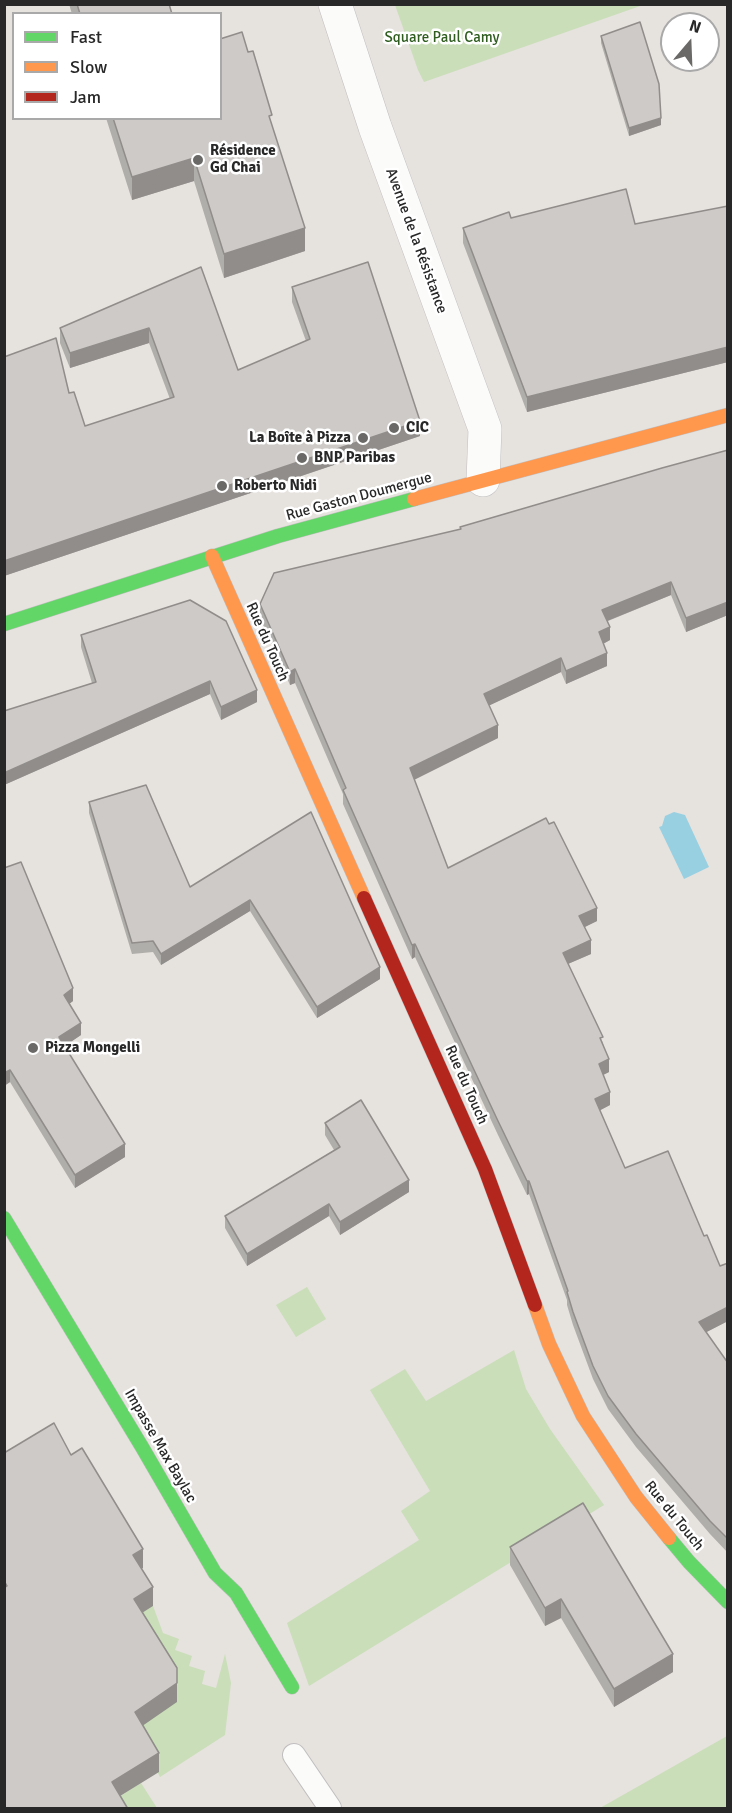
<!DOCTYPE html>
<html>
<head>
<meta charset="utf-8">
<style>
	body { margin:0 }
	#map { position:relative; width:732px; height:1813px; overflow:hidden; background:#e6e2de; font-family:Signika,sans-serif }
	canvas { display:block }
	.frame { position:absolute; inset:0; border:6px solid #282828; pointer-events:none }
	.legend { position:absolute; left:12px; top:12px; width:210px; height:108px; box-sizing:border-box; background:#fff; border:2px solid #a9a9a9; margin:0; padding:8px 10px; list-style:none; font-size:18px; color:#282828 }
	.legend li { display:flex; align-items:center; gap:12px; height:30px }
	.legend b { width:30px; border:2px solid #a9a9a9 }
	.north { position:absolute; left:660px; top:12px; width:60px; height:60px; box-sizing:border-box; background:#fff; border:2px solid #a9a9a9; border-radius:50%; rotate:19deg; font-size:16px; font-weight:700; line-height:24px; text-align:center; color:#282828 }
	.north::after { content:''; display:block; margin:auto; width:21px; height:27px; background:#6a6968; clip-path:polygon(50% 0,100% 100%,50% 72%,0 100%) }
</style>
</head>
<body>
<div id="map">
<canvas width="732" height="1813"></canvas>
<div class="frame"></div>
<ul class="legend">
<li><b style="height:8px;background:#63d668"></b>Fast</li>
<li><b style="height:8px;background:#ff974d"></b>Slow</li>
<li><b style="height:8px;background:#b3261e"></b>Jam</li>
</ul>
<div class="north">N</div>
</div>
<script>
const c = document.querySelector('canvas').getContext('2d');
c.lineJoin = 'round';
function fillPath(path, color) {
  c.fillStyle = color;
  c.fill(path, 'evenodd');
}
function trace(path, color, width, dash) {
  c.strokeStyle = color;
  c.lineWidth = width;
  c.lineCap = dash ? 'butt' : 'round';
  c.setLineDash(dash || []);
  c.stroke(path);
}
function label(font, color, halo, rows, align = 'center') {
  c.font = font + ' Signika,sans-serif';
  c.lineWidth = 5;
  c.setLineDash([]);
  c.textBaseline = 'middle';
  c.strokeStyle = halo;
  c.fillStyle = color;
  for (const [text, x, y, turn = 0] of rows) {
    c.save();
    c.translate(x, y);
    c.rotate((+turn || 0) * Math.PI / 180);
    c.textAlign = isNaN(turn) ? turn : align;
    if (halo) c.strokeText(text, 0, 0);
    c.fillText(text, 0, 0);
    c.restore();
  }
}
fillPath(new Path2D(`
	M395 5V4L643 5 424 82 418 70Z
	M307 1287 326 1319 296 1337 276 1305Z
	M514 1350 526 1389 550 1429 604 1505 309 1686 287 1623 419 1540 401 1511 430 1491 370 1390 405 1369 426 1401Z
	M153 1606 163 1633 179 1639 175 1650 192 1656 189 1666 205 1671 202 1684 216 1688 225 1654 231 1683 225 1735 160 1777 142 1742 128 1621Z
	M727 1736V1808H600Z
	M141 1783 157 1808H116L112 1801Z`), '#cadeb9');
fillPath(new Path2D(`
	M674 812 685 815 709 867 684 879 659 827 662 826 665 816Z`), '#98d0e2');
const lane = new Path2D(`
	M294 1755 330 1808`);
const street = new Path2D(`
	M335 4 375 127 485 429 483 480`);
const fast = new Path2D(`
	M4 624 278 536 414 499
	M4 1218 142 1447 215 1573 236 1593 292 1687
	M669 1538 689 1562 728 1602`);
const slow = new Path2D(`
	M414 499 728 415
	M212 556 364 898
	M535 1305 549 1344 583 1416 636 1497 669 1538`);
const jam = new Path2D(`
	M364 898 485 1169 535 1305`);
trace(lane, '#c0bebf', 24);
trace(street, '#c0bebf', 34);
trace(fast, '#c0bebf', 15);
trace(slow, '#c0bebf', 15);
trace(jam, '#c0bebf', 15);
trace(lane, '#fbfbfa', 22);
trace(street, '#fbfbfa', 33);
trace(fast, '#63d668', 14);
trace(slow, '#ff974d', 14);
trace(jam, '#b3261e', 14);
fillPath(new Path2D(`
	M69 4H169L172 14H72Z
	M601 36 661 125 629 136 601 43Z
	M106 118H220L272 125 305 251 224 278 194 181 132 200Z
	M728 206V362L527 412 463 243V228L511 218 635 224Z
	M201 267 238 370 306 341 292 302V287L420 436 4 576 69 393 85 426 170 399 149 343 70 368 60 343V328Z
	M728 450V615L686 632 671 595 608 621 610 640 603 644 607 666 566 684 561 672 489 705 498 738 414 779 448 868 597 921 584 927 591 954 568 964 603 1043 609 1072 603 1075 610 1105 600 1110 625 1168 704 1236 720 1266 728 1263V1321L706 1332 728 1363V1553L710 1534 636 1447 608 1409 593 1379 573 1325 567 1305V1300L529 1194 527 1195 498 1135 415 957 412 959 343 804V794L295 683 290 685 260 618V604L460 529V527Z
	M190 600 257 702 221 720 210 694 4 785V711L92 683 81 647V635Z
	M89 802 190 887 311 812 380 979 317 1018 250 911 161 965 153 952 132 954 89 813Z
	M4 868 73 1001 69 1004 81 1035 64 1046 125 1157 75 1188 10 1082 4 1086Z
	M325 1123 409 1192 340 1235 329 1216 247 1266 225 1228V1216L334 1150 325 1135Z
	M510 1547 673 1672 614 1707 561 1618 545 1626 510 1565Z`), '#b0aeab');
fillPath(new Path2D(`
	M661 118V125L629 136V128Z
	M194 158V181L132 200V177Z
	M305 228V251L224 278V254Z
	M149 328V343L70 368V353Z
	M728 347V362L527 412V397Z
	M420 421V436L4 576V561Z
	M671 582V595L602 623V610Z
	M728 602V615L686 632V618Z
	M610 627V640L599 646V632Z
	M607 653V666L566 684V671Z
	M561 658V672L484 708V694Z
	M295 669V683L290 685V672Z
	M210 681V694L4 785V773Z
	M257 690V702L221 720V707Z
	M498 725V738L410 782V768Z
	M250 900V911L161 965V954Z
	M597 908V921L579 930V916Z
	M591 940V954L563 966V953Z
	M415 944V957L412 959V945Z
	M380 967V979L317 1018V1007Z
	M73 988V1001L64 1008V995Z
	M81 1023V1035L59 1050V1037Z
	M609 1059V1072L599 1077V1064Z
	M10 1070V1082L4 1086V1073Z
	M610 1092V1105L595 1113V1099Z
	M125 1144V1157L75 1188V1175Z
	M409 1180V1192L340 1235V1222Z
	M527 1181H529V1194L527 1195Z
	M329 1204V1216L247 1266V1254Z
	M728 1307V1321L699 1336V1322Z
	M143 1549V1568L133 1574V1555Z
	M153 1587V1606L134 1618V1599Z
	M561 1599V1618L545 1626V1608Z
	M673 1654V1672L614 1707V1689Z
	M177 1683V1702L135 1731V1712Z
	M159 1753V1772L112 1801V1782Z`), '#908d8b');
const building = new Path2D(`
	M77 4H169L172 14H80Z
	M640 22 659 84 661 118 629 128 601 36Z
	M242 32 248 52 253 51 272 115 269 116 305 228 224 254 194 158 132 177 113 118H220V39Z
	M626 189 635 224 728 206V347L527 397 463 228 509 212 511 218Z
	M368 262 420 421 4 561V357L56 338 69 393 74 392 85 426 174 397 149 328 70 353 60 328 201 267 238 370 310 339 292 287Z
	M728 450V602L686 618 671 582 602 610 610 627 599 632 607 653 566 671 561 658 484 694 498 725 410 768 448 868 546 818 549 824 554 822 597 908 579 916 591 940 563 953 603 1037 600 1038 609 1059 599 1064 610 1092 595 1099 625 1168 668 1151 704 1236 707 1235 720 1266 728 1263V1307L699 1322 728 1363V1539L710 1521 636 1434 608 1396 593 1366 573 1312 567 1292 568 1291 529 1181H527L498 1121 415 944 412 945 343 790 346 788 295 669 290 672 260 604 274 573 461 529 460 527 662 468Z
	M190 600 226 621 257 690 221 707 210 681 4 773V711L96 682 81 635Z
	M146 785 190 887 311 812 380 967 317 1007 250 900 161 954 153 941 132 943 89 802Z
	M21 862 73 988 64 995 81 1023 59 1037 125 1144 75 1175 10 1070 4 1073V868Z
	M361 1100 409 1180 340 1222 329 1204 247 1254 225 1216 340 1147 325 1123Z
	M54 1423 71 1455 82 1448 143 1549 133 1555 153 1587 134 1599 177 1668V1683L135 1712 159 1753 112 1782 128 1809H4V1588L7 1586 4 1581V1453Z
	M583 1503 673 1654 614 1689 561 1599 545 1608 510 1547Z`);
fillPath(building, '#cdcac7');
trace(building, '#908d8b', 1.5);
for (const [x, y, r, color] of [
	[198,160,6,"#6a6968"],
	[394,428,6,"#6a6968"],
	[363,438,6,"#6a6968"],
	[302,458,6,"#6a6968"],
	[222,486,6,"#6a6968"],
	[33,1048,6,"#6a6968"]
]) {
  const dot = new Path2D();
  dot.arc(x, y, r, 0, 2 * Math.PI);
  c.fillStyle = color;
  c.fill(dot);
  trace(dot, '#fff', 2);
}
label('15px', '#2e5d1f', '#fff', [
	["Square Paul Camy",442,38]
]);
label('bold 15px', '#282828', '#fff', [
	["Résidence",210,151],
	["Gd Chai",210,168],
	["CIC",406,428],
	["La Boîte à Pizza",351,438,"right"],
	["BNP Paribas",314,458],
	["Roberto Nidi",234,486],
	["Pizza Mongelli",45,1048]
], 'left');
label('15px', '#282828', '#fff', [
	["Avenue de la Résistance",416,241,70],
	["Rue Gaston Doumergue",359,497,-15],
	["Rue du Touch",267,642,66],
	["Rue du Touch",466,1085,66],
	["Impasse Max Baylac",160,1446,60],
	["Rue du Touch",674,1516,51]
]);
</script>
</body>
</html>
